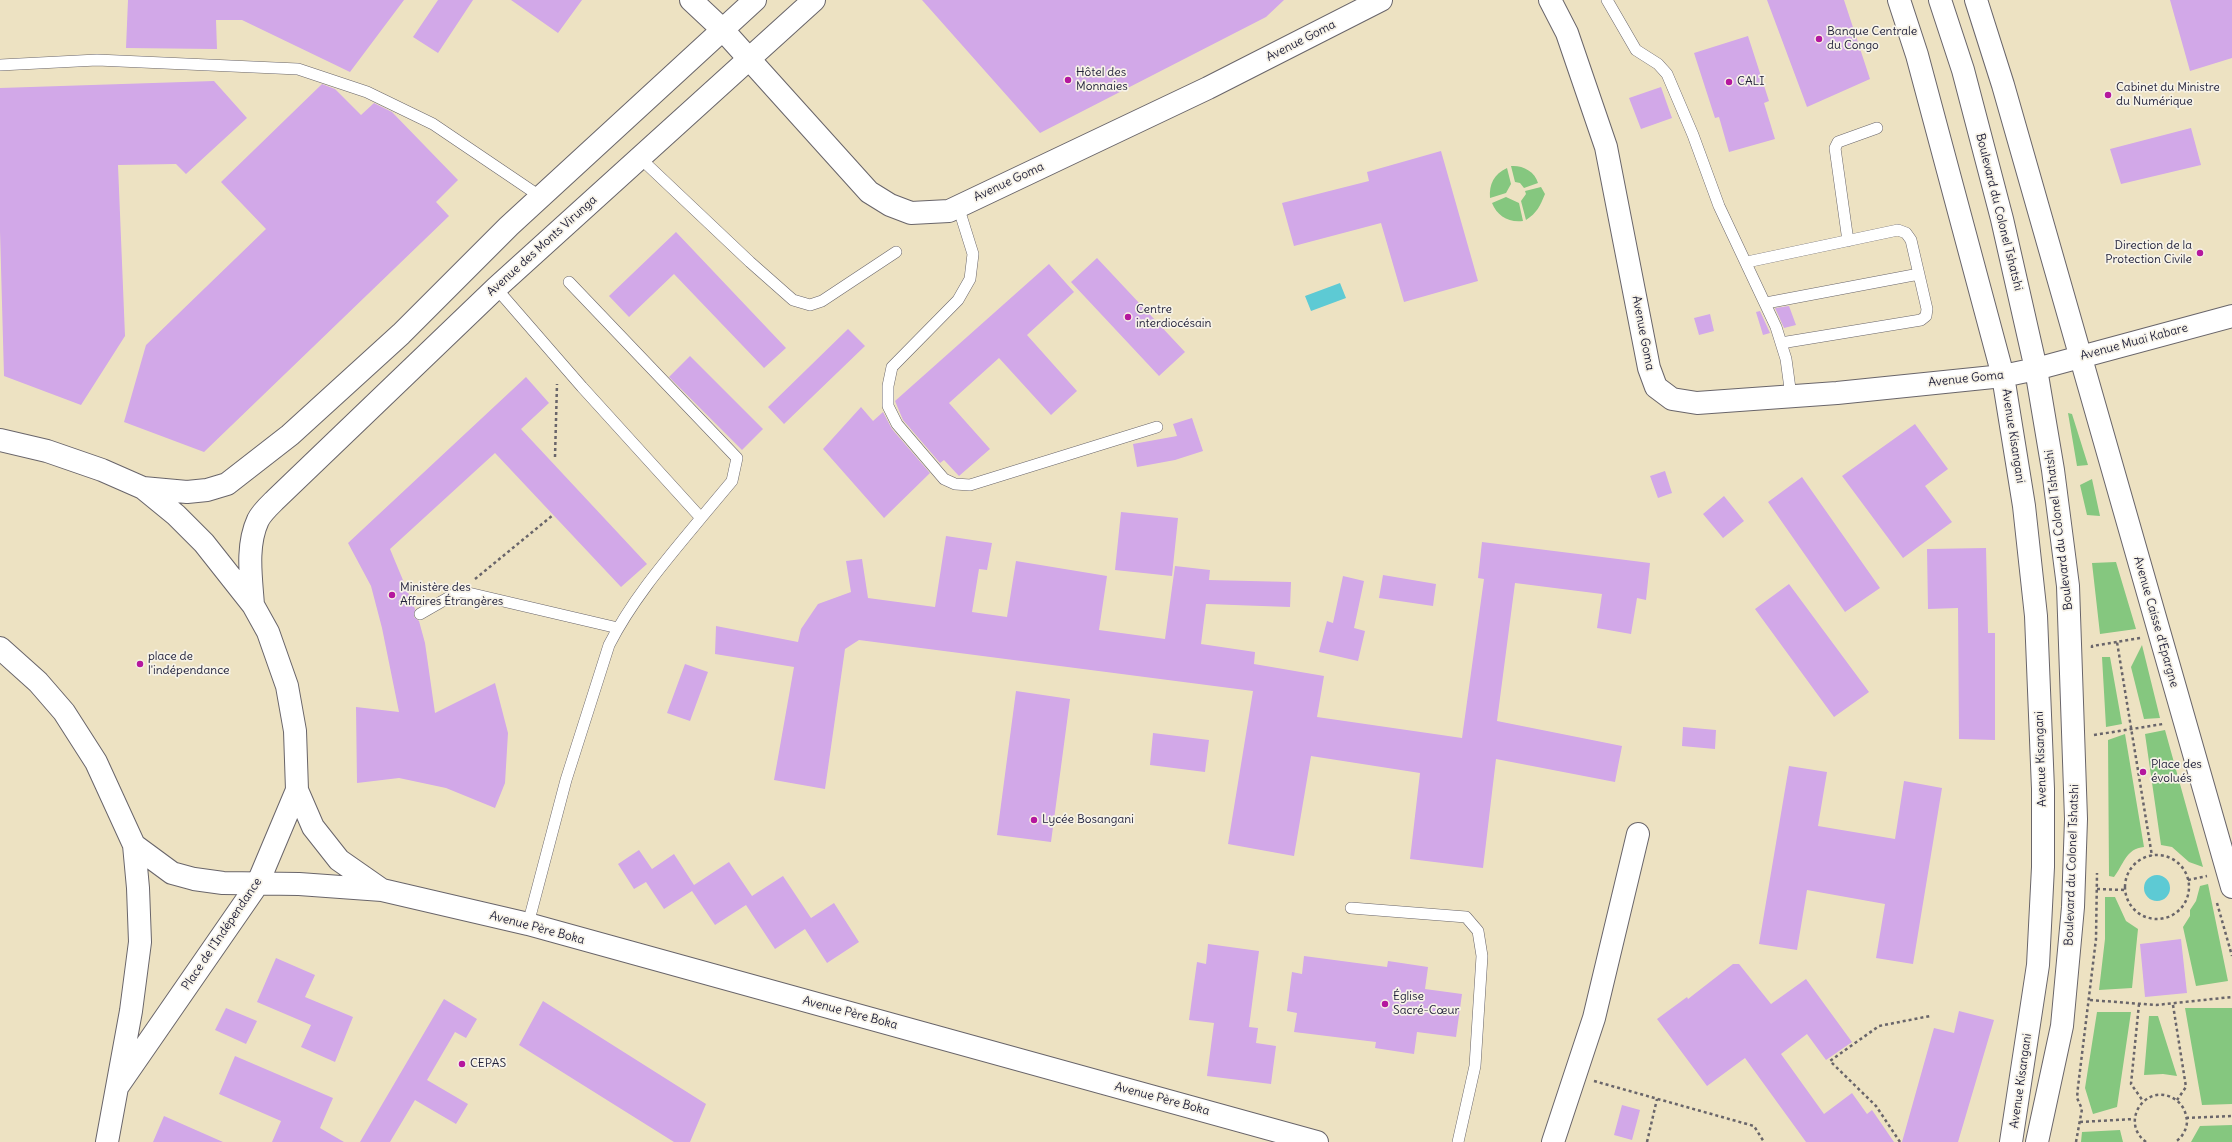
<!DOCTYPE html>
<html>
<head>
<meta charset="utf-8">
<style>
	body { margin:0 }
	canvas { display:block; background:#ede2c2 }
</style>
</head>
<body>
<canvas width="2232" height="1142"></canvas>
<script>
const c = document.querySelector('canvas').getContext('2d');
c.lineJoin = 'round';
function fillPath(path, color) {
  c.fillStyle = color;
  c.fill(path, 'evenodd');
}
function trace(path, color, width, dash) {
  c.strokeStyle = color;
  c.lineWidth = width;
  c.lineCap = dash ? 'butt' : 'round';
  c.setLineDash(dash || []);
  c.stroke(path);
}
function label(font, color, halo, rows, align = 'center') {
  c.font = font + ' Delius,sans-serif';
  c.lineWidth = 3.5;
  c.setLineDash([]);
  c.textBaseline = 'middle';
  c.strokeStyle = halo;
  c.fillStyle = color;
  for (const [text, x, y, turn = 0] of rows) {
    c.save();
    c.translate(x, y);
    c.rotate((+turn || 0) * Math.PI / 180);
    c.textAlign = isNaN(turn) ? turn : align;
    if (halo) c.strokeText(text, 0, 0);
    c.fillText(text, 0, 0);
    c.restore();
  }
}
fillPath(new Path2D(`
	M1511 166C1522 165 1535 171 1538 183L1524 188 1520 183 1515 182Z
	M1507 168 1511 184 1506 193 1490 198C1489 184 1494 174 1507 168Z
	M1541 187 1545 194C1540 206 1537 213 1526 220L1521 201 1526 194 1525 191Z
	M1506 197 1519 203 1523 221C1509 223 1497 216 1492 203Z
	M2068 413 2072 414 2088 465 2077 466Z
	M2092 479 2100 516 2087 515 2080 485Z
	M2116 562 2136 629 2100 634 2092 563Z
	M2142 645 2160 718 2144 719 2131 667Z
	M2102 657H2110L2122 724 2106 727Z
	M2165 730 2203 867 2189 862 2172 847 2161 845 2145 734Z
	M2125 734 2144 847C2126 848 2123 866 2114 877L2109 876 2108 740Z
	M2208 884 2228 981 2196 986 2183 927 2190 916V910L2196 901 2200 886Z
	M2105 897H2115L2126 921 2138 929 2132 988 2099 990 2105 939Z
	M2185 1008H2232V1104L2202 1105Z
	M2097 1012H2131L2117 1107 2093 1114 2085 1088Z
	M2149 1016H2158L2177 1076 2163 1074 2144 1075Z
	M2232 1125V1142H2191L2200 1126Z
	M2120 1130 2123 1142H2081L2082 1132Z`), '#85c77f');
fillPath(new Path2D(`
	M1340 283 1346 298 1311 311 1305 296Z
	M2144 888a13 13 0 1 1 26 0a13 13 0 1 1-26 0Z`), '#5dcad4');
fillPath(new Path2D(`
	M128 0H404L350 72 242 20H216L217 49 126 48Z
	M438 0H473L438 53 413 37Z
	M511 0H582L558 33Z
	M922 0H1284L1266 17 1040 133Z
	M1767 0H1844L1870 79 1807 107Z
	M2170 0H2232V58L2190 71Z
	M1748 36 1769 101 1764 103 1775 139 1729 152 1719 117 1715 118 1694 53Z
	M214 81 247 118 186 174 176 164 118 165 125 336 81 405 4 376 0 231V88Z
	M322 84 335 89 361 115 374 103 392 112 458 180 436 202 449 216 204 452 124 422 146 345 266 229 221 182Z
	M1661 87 1672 118 1641 129 1629 98Z
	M2191 128 2201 165 2121 184 2110 149Z
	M1441 151 1478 281 1404 302 1381 223 1294 246 1282 203 1369 181 1367 172Z
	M676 232 786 348 764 368 674 274 629 317 609 296Z
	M1097 258 1185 352 1159 376 1071 282Z
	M1049 264 1074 292 1027 335 1077 391 1051 415 999 358 949 403 990 449 959 476 944 460 940 463 903 420 895 401Z
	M1789 306 1796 325 1784 328 1775 308Z
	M1760 311 1770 333 1763 335 1756 312Z
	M1710 314 1714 331 1699 335 1694 318Z
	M848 329 865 346 784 424 768 407Z
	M690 356 763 429 742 450 669 377Z
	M526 377 549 403 521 429 647 564 621 587 495 453 390 549 415 609 414 617 419 621 425 643 435 713 495 683 508 733 505 783 495 808 446 788 399 778 357 783 356 707 399 712 382 628 371 586 348 543Z
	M861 407 873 421 883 412 892 429 930 473 884 518 823 449Z
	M1192 418 1203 451 1175 460 1137 467 1133 444 1177 436 1173 424Z
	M1915 424 1948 469 1925 486 1952 522 1903 558 1842 476Z
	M1665 471 1672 493 1658 498 1650 476Z
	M1802 477 1880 588 1845 612 1768 502Z
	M1724 496 1744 521 1723 538 1703 514Z
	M1121 512 1178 518 1172 576 1115 570Z
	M946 536 992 543 987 570 979 569 972 612 1007 617 1016 561 1107 576 1099 630 1165 639 1175 566 1210 570 1209 580 1291 582 1290 607 1206 604 1201 644 1255 652 1254 664 1324 676 1317 717 1462 738 1484 579 1478 578 1482 542 1650 563 1646 600 1637 598 1631 634 1597 628 1602 594 1515 583 1497 721 1622 746 1615 782 1496 759 1483 868 1410 859 1420 773 1311 756 1294 856 1228 844 1253 691 859 640 845 649 825 789 774 780 794 667 715 654 716 626 798 642 801 629 818 604 851 592 846 561 862 559 868 598 935 607Z
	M1986 548 1988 633H1995V740L1959 739 1958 608 1928 609 1927 549Z
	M1383 575 1436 584 1433 606 1379 598Z
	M1343 576 1364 581 1354 628 1365 631 1358 661 1319 652 1327 621 1333 623Z
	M1789 584 1869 692 1834 717 1755 609Z
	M685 664 708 672 690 721 667 713Z
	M1016 691 1070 699 1051 842 997 835Z
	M1683 727 1716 730 1715 749 1682 746Z
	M1153 733 1209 740 1205 772 1150 765Z
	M1789 766 1827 772 1818 826 1895 839 1904 781 1942 788 1913 964 1876 958 1885 904 1807 890 1797 950 1759 944Z
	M639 850 652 869 674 854 694 885 729 862 752 896 783 876 811 918 834 903 859 942 827 963 805 929 775 949 746 905 715 925 692 891 664 909 646 882 634 889 618 864Z
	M2181 939 2187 993 2145 997 2140 944Z
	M1208 944 1259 951 1249 1027 1258 1028 1256 1043 1276 1046 1271 1084 1207 1076 1214 1023 1189 1020 1197 962 1206 964Z
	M1304 956 1387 967 1388 961 1428 967 1425 989 1462 994 1456 1037 1417 1032 1414 1054 1375 1048 1376 1042 1294 1032 1297 1013 1287 1011 1292 972 1302 974Z
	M276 958 315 975 305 997 353 1017 335 1062 301 1047 311 1025 257 1002Z
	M1733 964H1739L1771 1004 1806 979 1852 1042 1826 1060 1807 1034 1781 1054 1824 1114 1852 1093 1867 1114 1872 1110 1894 1142H1806L1745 1058 1707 1086 1657 1019 1687 997 1688 999Z
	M444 999 477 1019 466 1038 455 1032 427 1080 468 1104 456 1124 415 1100 390 1142H360Z
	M543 1001 706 1104 690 1142H674L519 1045Z
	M226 1008 257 1021 246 1044 215 1030Z
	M1959 1011 1994 1020 1958 1142H1902L1934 1028 1954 1033Z
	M235 1056 333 1098 320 1128 344 1142H272L281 1121 219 1094Z
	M1622 1105 1640 1110 1632 1140 1614 1135Z
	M164 1116 223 1142H153Z`), '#d2a8e8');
const service = new Path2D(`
	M1607 0 1636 50 1658 64 1667 74 1693 135 1719 206 1776 327 1786 359 1791 396
	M0 65 97 60 298 69 367 92 433 124 541 197
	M640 158 750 262 793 300 810 305 822 301 896 252
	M958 206 973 254 970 279 958 300 892 367 888 386V406L897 424 944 479 955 484 970 485 1157 427
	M1848 241 1835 148 1838 142 1877 128
	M1747 262 1898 230 1906 233 1911 240 1927 309 1926 316 1921 320 1781 343
	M569 282 737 458 732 481 701 518
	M496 288 582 387 701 518C668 558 633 598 609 645L566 780 528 924
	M1766 303 1919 274
	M420 614 460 591 618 628
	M1351 908 1466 917 1478 931 1482 956 1475 1066 1458 1142`);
const minor = new Path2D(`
	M691 0 723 30 869 192 890 205 911 213 949 211 1208 88 1381 0
	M1550 0 1567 33 1606 147 1649 368 1656 387 1672 399 1697 403 1837 393 2003 376
	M1976 0 2003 85 2232 887
	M1553 1142 1594 1018 1638 834`);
const tertiary = new Path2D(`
	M1899 0 1917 55 2003 376 2024 506 2036 616 2043 789V867L2038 965 2011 1142
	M1940 0 1963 70 2002 219 2036 369 2053 470 2068 586 2076 819 2073 907 2062 1026 2037 1142
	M2003 376 2036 369 2232 316
	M0 440 47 451 102 470 143 488 176 515 204 543 253 605 268 632 287 686 295 731 297 790 257 885 118 1086
	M143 488 187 492 207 490 227 484 290 435 401 334 509 226 755 0
	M253 605C251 577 246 546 258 520 262 512 270 505 276 499L496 288 814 0
	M0 648 38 682 64 712 96 762 134 845 138 888 140 942 131 1011 107 1142
	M297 790 313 827 339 860 382 890
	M134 845 172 873 194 879 223 883 299 884 382 890 528 924 1317 1142`);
trace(service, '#69656a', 12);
trace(minor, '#69656a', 24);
trace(tertiary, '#69656a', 24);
trace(new Path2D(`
	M555 457 557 384
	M475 579 553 515
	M2140 638 2117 642 2152 856
	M2092 648V646L2117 642
	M2094 735 2163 724
	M2125 887a32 32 0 1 1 64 0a32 32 0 1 1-64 0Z
	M2188 880 2207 876
	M2097 889 2125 890
	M2217 903 2232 956
	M2090 1000 2156 1005 2232 997
	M2139 1004 2131 1084 2143 1101
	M2173 1005 2186 1087 2177 1100
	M1594 1081 1754 1126 1764 1142
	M2186 1118 2232 1116
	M2080 1122 2134 1119
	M1647 1142 1657 1099
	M1900 1142 1876 1106 1830 1061 1879 1026 1930 1016
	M2076 1142 2082 1109 2077 1098 2078 1087 2096 939 2097 873
	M2146 1142C2118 1121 2148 1080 2176 1100 2183 1105 2186 1112 2187 1121 2187 1129 2182 1138 2175 1142`), '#69656a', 2.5, [3, 3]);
trace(service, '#fff', 11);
trace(minor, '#fff', 22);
trace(tertiary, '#fff', 22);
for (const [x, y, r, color] of [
	[1819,39,4,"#b5179e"],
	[1068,80,4,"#b5179e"],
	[1729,82,4,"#b5179e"],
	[2108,95,4,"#b5179e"],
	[2200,253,4,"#b5179e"],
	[1128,317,4,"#b5179e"],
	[392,595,4,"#b5179e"],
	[140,664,4,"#b5179e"],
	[2143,772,4,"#b5179e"],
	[1034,820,4,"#b5179e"],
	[1385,1004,4,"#b5179e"],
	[462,1064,4,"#b5179e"]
]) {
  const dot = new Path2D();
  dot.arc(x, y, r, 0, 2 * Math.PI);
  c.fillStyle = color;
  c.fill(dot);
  trace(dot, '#f7f3e8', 1.5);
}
label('12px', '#22223b', '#f7f3e8', [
	["Banque Centrale",1827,32],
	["du Congo",1827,46],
	["Hôtel des",1076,73],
	["Monnaies",1076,87],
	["CALI",1737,82],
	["Cabinet du Ministre",2116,88],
	["du Numérique",2116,102],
	["Direction de la",2192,246,"right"],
	["Protection Civile",2192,260,"right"],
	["Centre",1136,310],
	["interdiocésain",1136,324],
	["Ministère des",400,588],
	["Affaires Étrangères",400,602],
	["place de",148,657],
	["l'indépendance",148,671],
	["Place des",2151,765],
	["évolués",2151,779],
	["Lycée Bosangani",1042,820],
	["Église",1393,997],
	["Sacré-Cœur",1393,1011],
	["CEPAS",470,1064]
], 'left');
label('12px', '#22223b', '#f7f3e8', [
	["Avenue Goma",1301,41,-27],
	["Avenue Goma",1009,182,-25],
	["Boulevard du Colonel Tshatshi",1999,212,76],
	["Avenue des Monts Virunga",542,246,-42],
	["Avenue Goma",1643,333,79],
	["Avenue Muai Kabare",2134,342,-15],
	["Avenue Goma",1966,379,-6],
	["Avenue Kisangani",2013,436,81],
	["Boulevard du Colonel Tshatshi",2059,530,-97],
	["Avenue Caisse d'Epargne",2156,622,74],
	["Avenue Kisangani",2041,759,-92],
	["Boulevard du Colonel Tshatshi",2072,865,-88],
	["Avenue Père Boka",537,928,15],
	["Place de l'Indépendance",222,934,-56],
	["Avenue Père Boka",850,1013,15],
	["Avenue Kisangani",2021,1081,-82],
	["Avenue Père Boka",1162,1099,15]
]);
</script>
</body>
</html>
